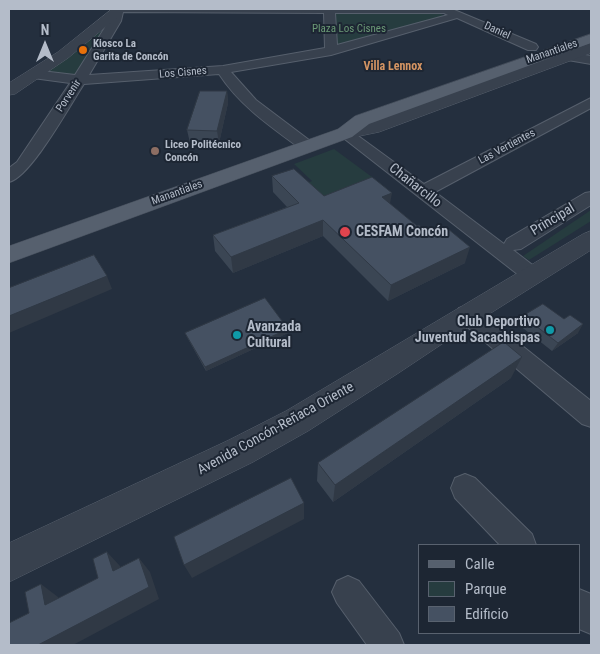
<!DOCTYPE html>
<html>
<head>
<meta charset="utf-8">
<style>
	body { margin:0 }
	#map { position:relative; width:600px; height:654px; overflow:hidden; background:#242f3e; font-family:"Roboto Condensed",sans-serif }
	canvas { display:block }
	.frame { position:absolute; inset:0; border:10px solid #b4bcc9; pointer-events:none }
	.legend { position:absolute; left:418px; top:544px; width:162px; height:90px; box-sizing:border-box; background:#1d2633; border:1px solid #59626f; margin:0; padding:6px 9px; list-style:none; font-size:15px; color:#b4bcc9 }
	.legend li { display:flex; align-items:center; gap:10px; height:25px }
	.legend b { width:25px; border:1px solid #59626f }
	.north { position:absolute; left:20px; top:20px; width:50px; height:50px; -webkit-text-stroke:4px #1d2633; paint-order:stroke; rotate:0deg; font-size:14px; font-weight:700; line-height:20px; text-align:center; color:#b4bcc9 }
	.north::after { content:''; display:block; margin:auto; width:18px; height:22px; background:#b4bcc9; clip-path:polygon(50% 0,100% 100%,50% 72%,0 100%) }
</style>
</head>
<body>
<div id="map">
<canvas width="600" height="654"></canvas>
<div class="frame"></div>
<ul class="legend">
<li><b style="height:6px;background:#56606e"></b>Calle</li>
<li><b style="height:14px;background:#263c3f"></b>Parque</li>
<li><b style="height:14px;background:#455162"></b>Edificio</li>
</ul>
<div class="north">N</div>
</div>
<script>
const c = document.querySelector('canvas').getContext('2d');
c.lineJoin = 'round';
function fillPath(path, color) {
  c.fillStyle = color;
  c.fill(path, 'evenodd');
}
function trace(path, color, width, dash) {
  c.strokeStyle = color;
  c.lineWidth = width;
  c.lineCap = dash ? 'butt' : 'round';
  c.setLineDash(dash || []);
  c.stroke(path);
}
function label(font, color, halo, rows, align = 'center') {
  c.font = font + ' "Roboto Condensed",sans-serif';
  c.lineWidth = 4;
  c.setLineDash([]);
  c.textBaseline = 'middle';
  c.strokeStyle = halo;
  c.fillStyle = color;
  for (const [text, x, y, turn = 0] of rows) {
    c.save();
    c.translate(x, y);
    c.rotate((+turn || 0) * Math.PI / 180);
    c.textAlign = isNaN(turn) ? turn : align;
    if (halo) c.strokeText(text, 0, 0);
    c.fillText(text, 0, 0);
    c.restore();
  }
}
fillPath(new Path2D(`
	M333 13 441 14 447 17 343 47 334 45Z
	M106 28 74 76 41 72Z
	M334 149 372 177 321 200 304 185 312 181 294 164Z
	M591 210V221L529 260 523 256Z`), '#263c3f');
const minor = new Path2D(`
	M114 9H452L536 44 538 47 536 50H528L457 18 331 55 231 72 256 100 313 143 315 146 313 149H301C271 127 240 106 219 74L84 84C70 105 31 177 9 182V168L17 162 70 83 33 78 26 74 33 70 75 75 109 21ZM123 12 324 13 325 48 223 66 89 75 121 21ZM335 13H444L448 15 337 45Z
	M567 52 591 56V64L562 59 561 56 562 53Z
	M591 98V108L435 192 504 244 507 239 585 193 591 192V205L521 249 513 250 539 270 542 275 539 280 532 282 525 280 337 133 340 130H350L424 184Z
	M467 306 475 308 591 401V427L582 424 459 320 456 314 459 308Z
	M465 474 475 478 532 534 536 545H500L455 498 451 488 455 478Z
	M348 576 359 581 399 633 404 645H367L337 603 332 592 337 581Z
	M579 589 591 594V634L579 629Z`);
const tertiary = new Path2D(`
	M112 9H127L68 58 15 94 9 95V83L58 52Z
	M591 43V53L379 132 345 139 338 137 336 133 338 129 368 123Z
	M591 231V250L451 338 397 374 308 431 253 462 9 582V543L229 440 286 411 583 234Z`);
const primary = new Path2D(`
	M591 34V43L369 124 352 137 9 263V246L338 129 355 116Z`);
trace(minor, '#565f6c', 2);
trace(tertiary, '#565f6c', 1);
trace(primary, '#414a57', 1);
fillPath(minor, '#38414e');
fillPath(tertiary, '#38414e');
fillPath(primary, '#56606e');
fillPath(new Path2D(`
	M227 91 228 103 219 143H190L187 130Z
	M272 176 324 196 390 204 417 226 465 263 388 301 323 236 233 273 215 251 213 235 287 207 273 192Z
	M523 316 578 333 552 351 519 325Z
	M288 329V333L206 371 187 337 185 333Z
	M511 378 333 502 317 481 318 463Z`), '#3b4654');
fillPath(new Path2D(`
	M227 91 228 103 219 143 217 131Z
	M392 193 389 209 382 197Z
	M323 220V236L233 273 231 257Z
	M470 247 465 263 388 301 391 285Z
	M107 276 112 289 9 333V316Z
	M583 324 578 333 552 351 558 343Z
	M288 329V333L206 371 205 367Z
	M522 357 511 378 333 502 335 485Z
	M304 503V519L192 578 184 565Z
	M107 552 120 566 125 584 113 571Z
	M139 558 150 572 159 599 73 645H38Z
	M41 584 58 597 62 617 45 605Z`), '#303945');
const building = new Path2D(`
	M200 91H227L217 131 187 130Z
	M294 169 324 196 372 177 392 193 382 197 417 226 419 225 431 235 447 228 470 247 391 285 323 220 231 257 213 235 299 203 272 176Z
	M94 255 107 276 9 316V288Z
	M265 298 288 329 205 367 185 333Z
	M543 304 564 319 570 315 583 324 558 343 523 316Z
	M504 342 522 357 335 485 318 463Z
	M291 478 304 503 184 565 174 537Z
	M107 552 113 571 139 558 149 587 38 645H9V623L29 613 25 592 41 584 45 605 98 578 93 559Z`);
fillPath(building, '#455162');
trace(building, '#303945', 1);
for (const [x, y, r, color] of [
	[83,50,5,"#e8710a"],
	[155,151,5,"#8d6e63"],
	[345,232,6,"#e0444e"],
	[550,330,5,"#0f9aa8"],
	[237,335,5,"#0f9aa8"]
]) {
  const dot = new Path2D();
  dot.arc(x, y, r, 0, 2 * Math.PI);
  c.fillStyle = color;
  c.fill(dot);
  trace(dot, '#1d2633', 2);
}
label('11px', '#6b9a76', '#1d2633', [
	["Plaza Los Cisnes",349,29]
]);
label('11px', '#b4bcc9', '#1d2633', [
	["Daniel",497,31,24],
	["Manantiales",552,52,-19],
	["Los Cisnes",183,73,-5],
	["Porvenir",69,96,-57],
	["Las Vertientes",507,147,-28],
	["Manantiales",177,193,-20]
]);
label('bold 11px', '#b4bcc9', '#1d2633', [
	["Kiosco La",93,44],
	["Garita de Concón",93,57],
	["Liceo Politécnico",165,145],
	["Concón",165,158]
], 'left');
label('bold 12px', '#d59563', '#1d2633', [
	["Villa Lennox",393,67]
]);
label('14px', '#b4bcc9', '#1d2633', [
	["Chañarcillo",415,186,38],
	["Principal",553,220,-31],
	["Avenida Concón-Reñaca Oriente",276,429,-29]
]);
label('bold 14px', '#b4bcc9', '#1d2633', [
	["CESFAM Concón",356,232],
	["Club Deportivo",540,322,"right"],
	["Juventud Sacachispas",540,338,"right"],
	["Avanzada",247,327],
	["Cultural",247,343]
], 'left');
</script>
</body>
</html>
